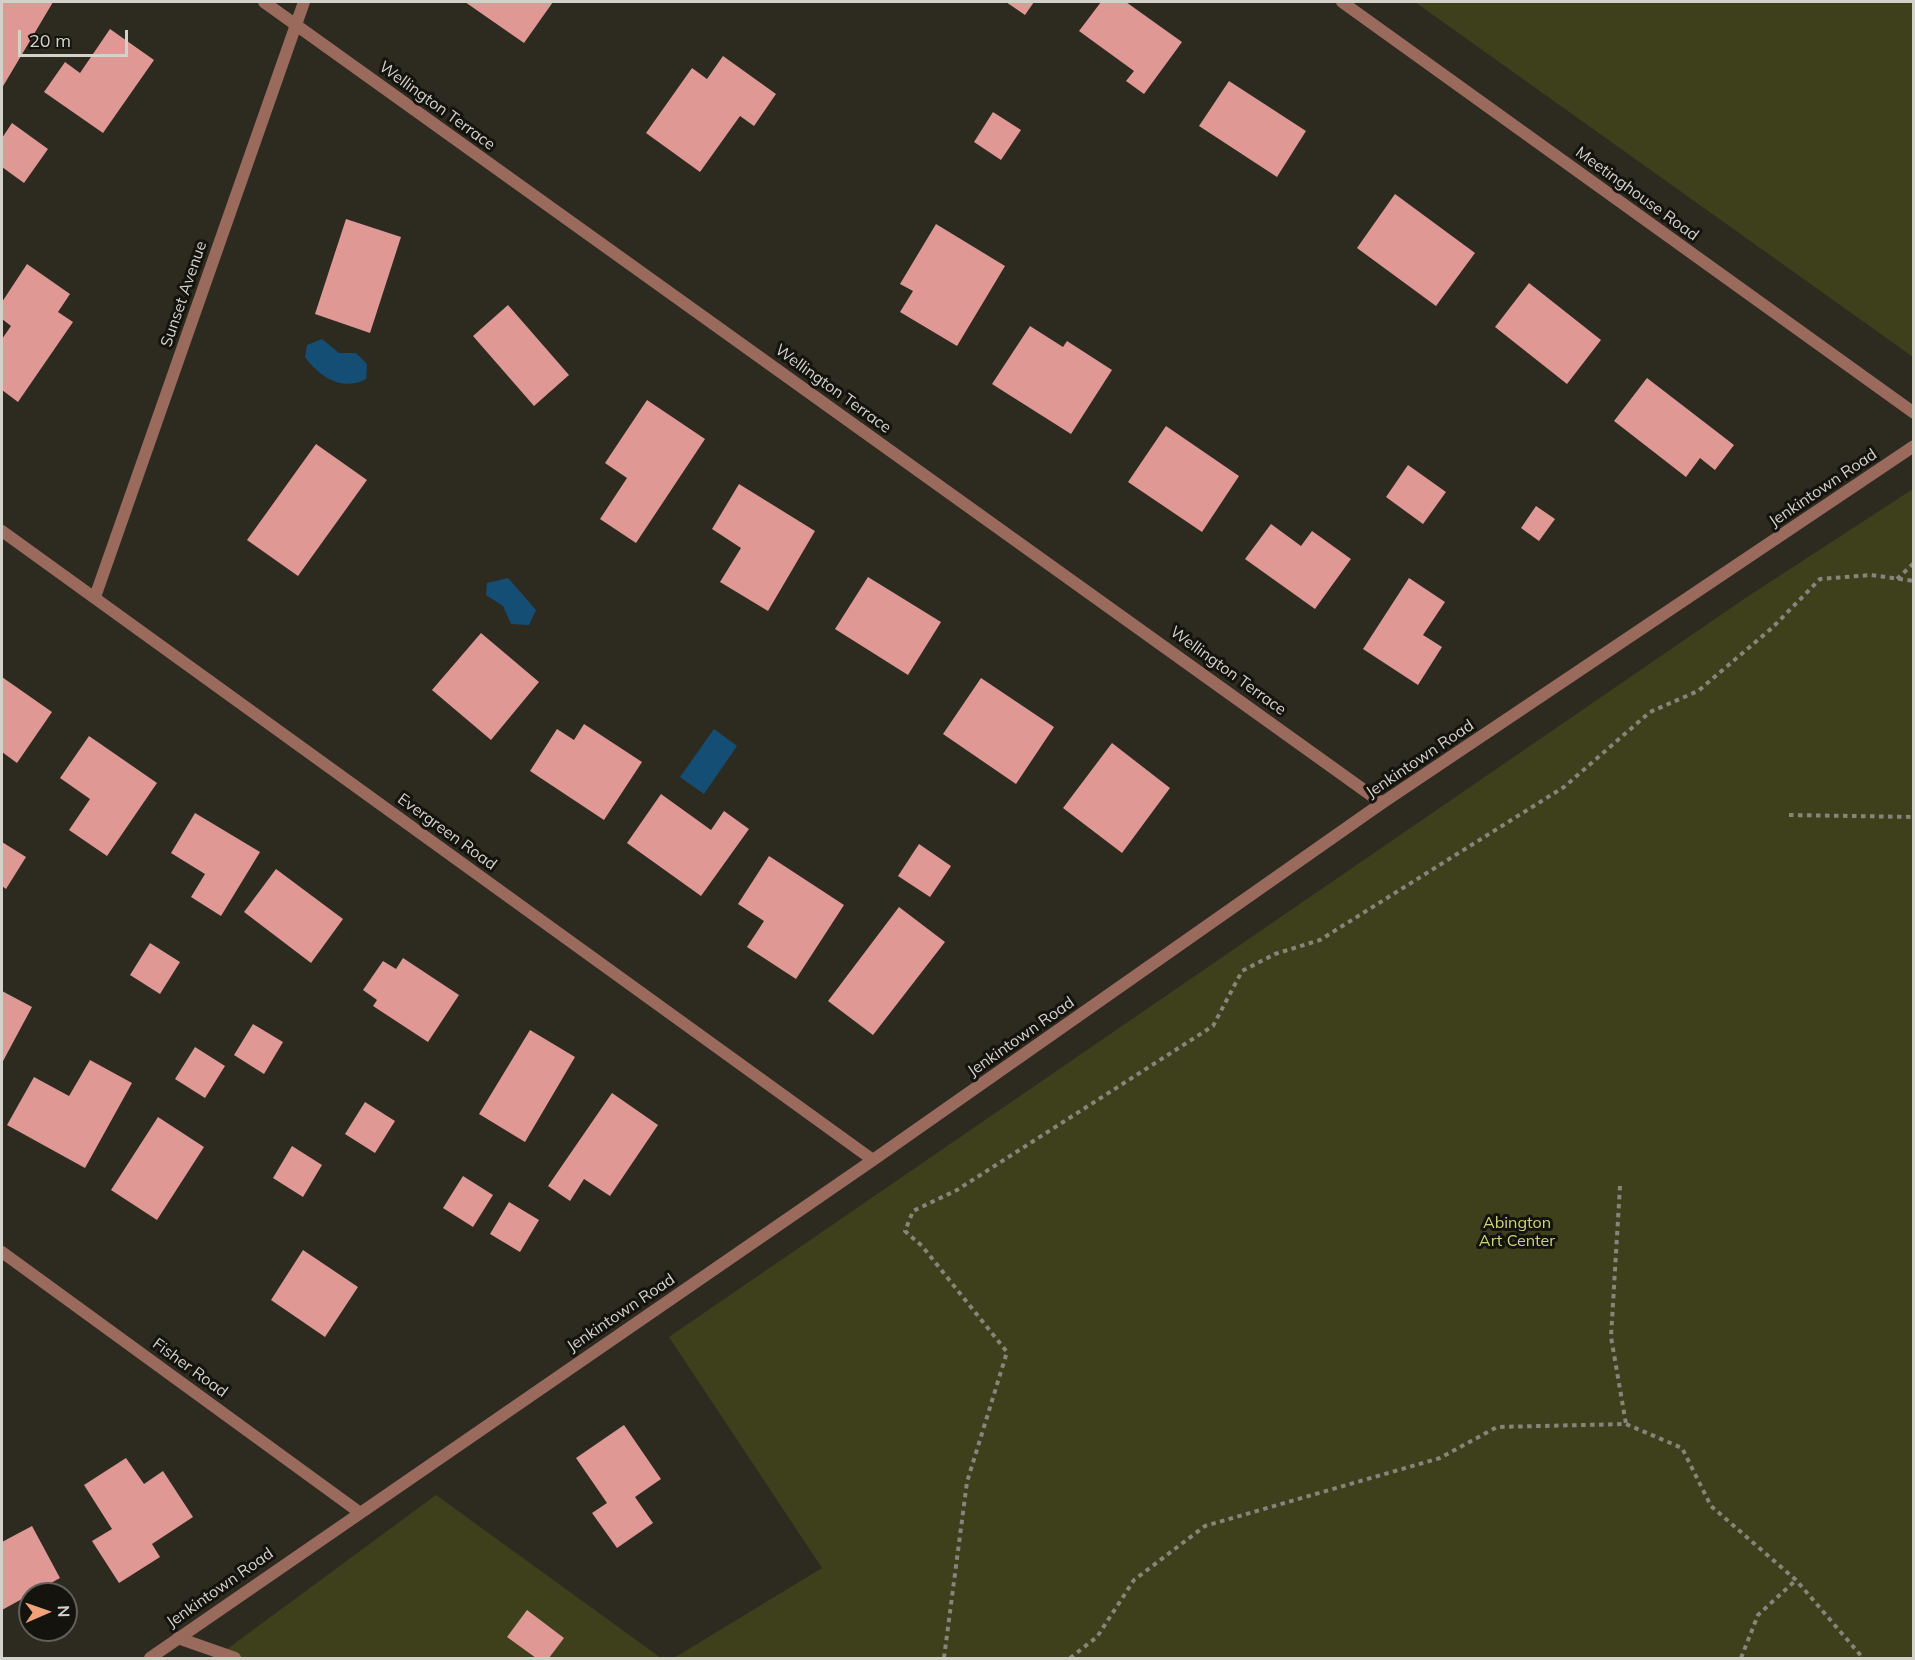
<!DOCTYPE html>
<html>
<head>
<meta charset="utf-8">
<style>
	body { margin:0 }
	#map { position:relative; width:1915px; height:1660px; overflow:hidden; background:#2d2b1f; font-family:Mulish,sans-serif }
	canvas { display:block }
	.frame { position:absolute; inset:0; border:3px solid #d3d2ca; pointer-events:none }
	.north { position:absolute; left:18px; top:1582px; width:60px; height:60px; box-sizing:border-box; background:#14130e; border:2px solid #605f59; border-radius:50%; rotate:88deg; font-size:16px; font-weight:700; line-height:24px; text-align:center; color:#d3d2ca }
	.north::after { content:''; display:block; margin:auto; width:21px; height:27px; background:#f0a279; clip-path:polygon(50% 0,100% 100%,50% 72%,0 100%) }
	.scale { position:absolute; left:18px; top:30px; width:110px; height:27px; box-sizing:border-box; border:3px solid #d3d2ca; border-top:0; padding-left:8px; font-size:18px; line-height:21px; white-space:nowrap; color:#d3d2ca; -webkit-text-stroke:4px #14130e; paint-order:stroke }
</style>
</head>
<body>
<div id="map">
<canvas width="1915" height="1660"></canvas>
<div class="frame"></div>
<div class="north">N</div>
<div class="scale">20 m</div>
</div>
<script>
const c = document.querySelector('canvas').getContext('2d');
c.lineJoin = 'round';
function fillPath(path, color) {
  c.fillStyle = color;
  c.fill(path, 'evenodd');
}
function trace(path, color, width, dash) {
  c.strokeStyle = color;
  c.lineWidth = width;
  c.lineCap = dash ? 'butt' : 'round';
  c.setLineDash(dash || []);
  c.stroke(path);
}
function label(font, color, halo, rows, align = 'center') {
  c.font = font + ' Mulish,sans-serif';
  c.lineWidth = 6;
  c.setLineDash([]);
  c.textBaseline = 'middle';
  c.strokeStyle = halo;
  c.fillStyle = color;
  for (const [text, x, y, turn = 0] of rows) {
    c.save();
    c.translate(x, y);
    c.rotate((+turn || 0) * Math.PI / 180);
    c.textAlign = isNaN(turn) ? turn : align;
    if (halo) c.strokeText(text, 0, 0);
    c.fillText(text, 0, 0);
    c.restore();
  }
}
fillPath(new Path2D(`
	M1415 2H1913V357Z
	M1913 489V1658H674L822 1568 669 1337 1744 599Z
	M436 1495 661 1658H215Z`), '#3d401b');
fillPath(new Path2D(`
	M322 339 339 353H356L367 364 366 379C342 392 320 377 305 357L307 345Z
	M508 578 536 610 529 625 511 624 503 606 486 595 487 583Z
	M714 729 737 746 704 794 680 777Z`), '#154e75');
fillPath(new Path2D(`
	M2 2H53L2 88Z
	M465 2H553L524 43Z
	M1006 2H1034L1025 15Z
	M1101 2H1126L1182 42 1144 94 1126 81 1134 71 1079 31Z
	M110 29 154 60 103 133 44 92 65 62 80 73Z
	M723 56 776 94 754 126 740 116 700 172 646 133 692 68 707 79Z
	M1229 81 1306 131 1277 177 1199 126Z
	M993 112 1021 130 1001 160 974 142Z
	M12 123 48 149 24 183 2 167V138Z
	M1395 194 1475 253 1436 306 1357 248Z
	M346 219 401 237 370 333 315 314Z
	M936 224 1005 266 957 346 900 312 913 291 900 284Z
	M27 264 70 294 58 312 73 322 18 402 2 390V339L11 326 2 319V302Z
	M1529 283 1601 340 1567 384 1495 327Z
	M508 305 569 375 534 406 473 336Z
	M1030 326 1063 347 1067 341 1112 370 1071 434 992 384Z
	M1647 378 1734 445 1715 470 1700 458 1686 477 1614 421Z
	M647 400 705 439 636 543 600 519 627 478 605 463Z
	M1166 426 1239 476 1202 532 1128 482Z
	M316 444 367 480 298 576 247 540Z
	M1408 465 1446 492 1423 524 1386 497Z
	M739 484 815 531 768 611 720 582 741 548 712 529Z
	M1536 506 1555 519 1539 541 1521 528Z
	M1271 524 1301 546 1312 531 1351 559 1315 609 1245 559Z
	M868 577 941 622 908 675 835 629Z
	M1409 578 1445 602 1423 635 1442 647 1418 685 1363 649Z
	M481 633 539 682 491 740 432 690Z
	M2 677 52 712 17 763 2 752Z
	M981 678 1054 727 1016 784 943 734Z
	M584 724 642 762 604 820 530 771 557 729 574 740Z
	M89 736 157 783 107 856 69 830 90 799 60 778Z
	M1112 743 1170 788 1122 853 1063 808Z
	M661 794 711 830 724 811 749 829 701 896 627 843Z
	M195 813 260 852 221 916 191 897 205 874 171 853Z
	M2 842 26 857 6 889 2 886Z
	M919 844 951 866 930 897 898 876Z
	M769 856 844 905 796 979 747 947 764 921 738 904Z
	M276 869 343 919 311 963 244 912Z
	M899 907 945 942 873 1035 828 1001Z
	M150 943 180 962 160 994 130 975Z
	M403 958 459 995 428 1042 373 1006 377 1000 363 990 383 961 396 969Z
	M2 991 32 1007 2 1063Z
	M253 1024 283 1042 264 1074 234 1055Z
	M530 1030 575 1057 525 1142 479 1114Z
	M195 1047 225 1066 205 1098 175 1079Z
	M90 1060 132 1083 85 1168 7 1125 34 1077 69 1096Z
	M612 1093 658 1125 610 1196 584 1179 570 1201 548 1186Z
	M365 1102 395 1121 375 1153 345 1134Z
	M158 1117 204 1147 157 1220 111 1190Z
	M292 1146 322 1165 303 1197 273 1178Z
	M463 1176 493 1195 473 1227 443 1208Z
	M509 1202 539 1220 520 1252 490 1234Z
	M303 1250 358 1287 325 1337 271 1300Z
	M624 1425 661 1479 635 1497 653 1523 617 1548 592 1513 607 1503 576 1458Z
	M126 1458 144 1484 163 1471 193 1517 152 1544 160 1557 119 1583 92 1541 112 1529 84 1485Z
	M32 1526 60 1578 2 1610V1542Z
	M527 1610 564 1638 549 1658H536L507 1637Z`), '#df9894');
trace(new Path2D(`
	M1897 579 1914 563
	M1789 815 1914 817
	M1620 1186 1611 1337 1626 1424
	M944 1658 967 1482 1007 1352 922 1246 905 1231 913 1211 957 1190 1213 1026 1242 971 1275 954 1320 940 1564 787 1650 712 1698 691 1772 628 1820 579 1871 575 1914 581
	M1070 1658 1097 1637 1134 1580 1205 1526 1440 1458 1497 1427 1626 1424 1682 1448 1711 1506 1796 1580 1863 1658
	M1741 1658 1758 1615 1796 1580`), '#86857b', 4, [4.5, 4.5]);
trace(new Path2D(`
	M178 1638 235 1658`), '#9a6a5d', 12);
trace(new Path2D(`
	M264 2 1382 803
	M2 531 873 1160
	M95 597 304 2
	M2 1252 359 1512
	M150 1658 873 1160 1382 803 1914 446`), '#9a6a5d', 12);
trace(new Path2D(`
	M1342 2 1914 413`), '#9a6a5d', 12);
label('16px', '#d3d2ca', '#14130e', [
	["Wellington Terrace",437,106,36],
	["Meetinghouse Road",1637,194,36],
	["Sunset Avenue",184,294,-71],
	["Wellington Terrace",833,389,36],
	["Jenkintown Road",1823,488,-34],
	["Wellington Terrace",1228,671,36],
	["Jenkintown Road",1420,759,-34],
	["Evergreen Road",447,832,36],
	["Jenkintown Road",1021,1037,-35],
	["Jenkintown Road",621,1313,-34],
	["Fisher Road",190,1368,36],
	["Jenkintown Road",220,1588,-35]
]);
label('16px', '#ccd67a', '#14130e', [
	["Abington",1517,1223],
	["Art Center",1517,1241]
]);
</script>
</body>
</html>
